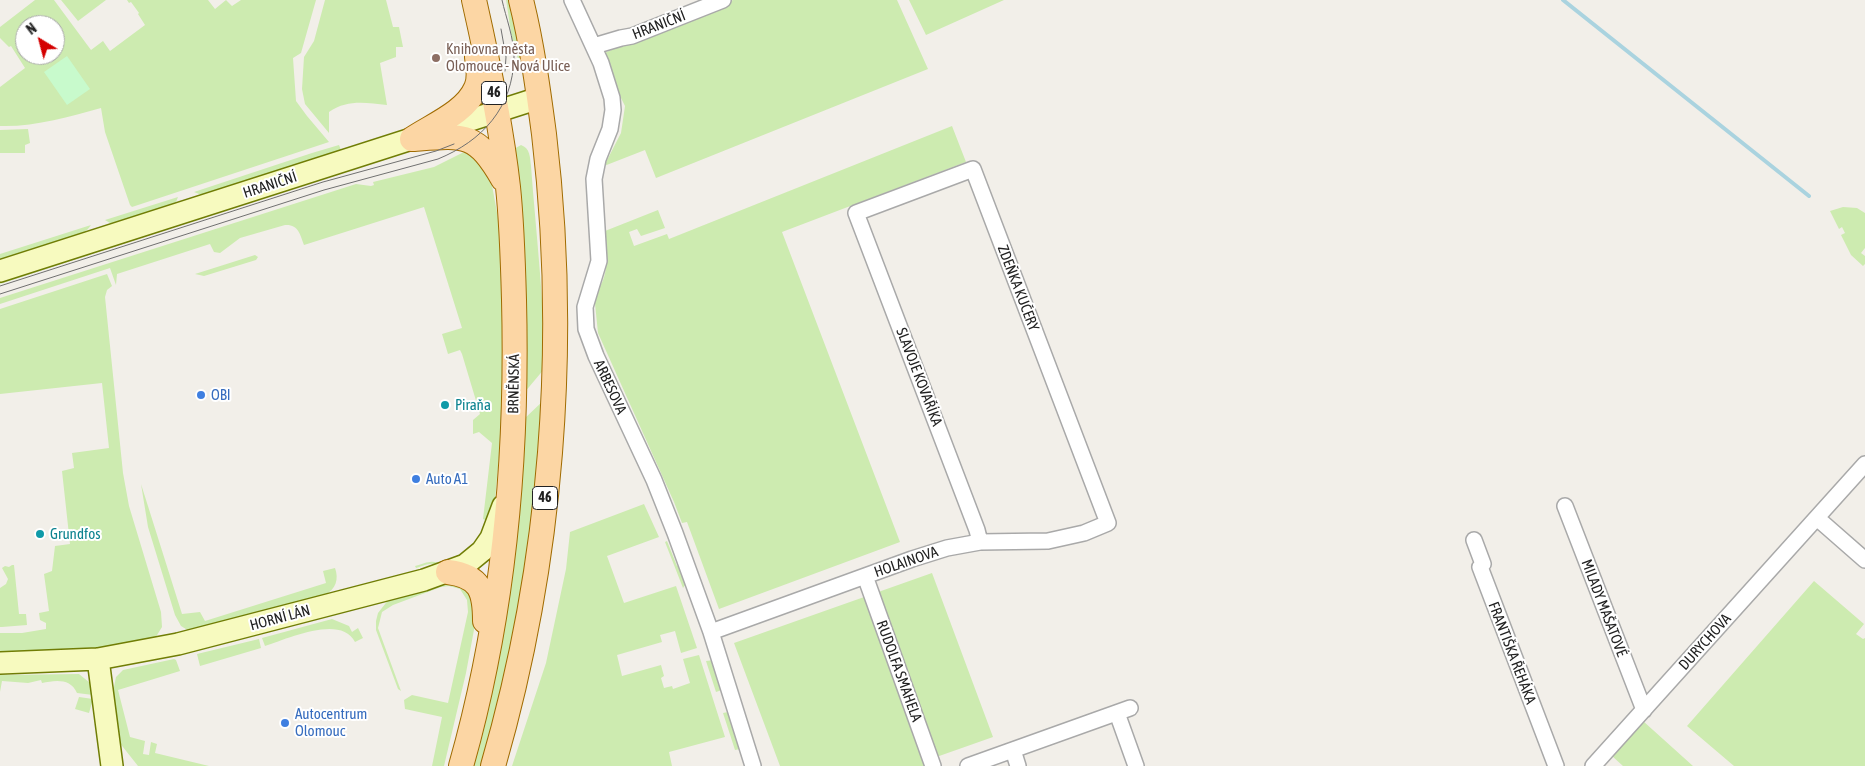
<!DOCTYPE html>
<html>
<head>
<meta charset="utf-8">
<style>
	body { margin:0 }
	#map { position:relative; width:1865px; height:766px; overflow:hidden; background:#f2efe9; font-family:"Asap Condensed",sans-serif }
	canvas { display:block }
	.north { position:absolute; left:15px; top:15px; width:50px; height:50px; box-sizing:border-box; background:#fff; border:1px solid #a7a7a7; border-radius:50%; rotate:323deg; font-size:14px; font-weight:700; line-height:20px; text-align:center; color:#222 }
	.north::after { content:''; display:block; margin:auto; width:18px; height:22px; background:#d40000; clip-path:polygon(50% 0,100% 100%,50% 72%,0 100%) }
</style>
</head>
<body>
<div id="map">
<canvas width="1865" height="766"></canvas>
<div class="north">N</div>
</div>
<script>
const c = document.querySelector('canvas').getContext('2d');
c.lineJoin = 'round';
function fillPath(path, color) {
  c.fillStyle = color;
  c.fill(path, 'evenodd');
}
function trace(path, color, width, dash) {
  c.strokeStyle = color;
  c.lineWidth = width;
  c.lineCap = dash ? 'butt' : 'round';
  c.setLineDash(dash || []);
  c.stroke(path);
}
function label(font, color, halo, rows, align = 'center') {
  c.font = font + ' "Asap Condensed",sans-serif';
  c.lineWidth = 4;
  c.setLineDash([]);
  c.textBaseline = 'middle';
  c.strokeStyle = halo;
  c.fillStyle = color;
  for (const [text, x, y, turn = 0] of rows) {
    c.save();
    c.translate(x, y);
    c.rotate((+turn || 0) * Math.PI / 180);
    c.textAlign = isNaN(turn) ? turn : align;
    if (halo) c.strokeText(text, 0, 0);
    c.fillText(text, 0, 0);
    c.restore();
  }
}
fillPath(new Path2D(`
	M35 0H54L91 50 103 41 110 51 145 25 138 14 139 13 131 2 129 3 127 0H208L215 9 226 0 232 6 241 0H316L301 53 293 58 296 101 307 116 329 142 132 207 130 205 105 132 101 108C68 117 35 127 0 126V87L25 68 11 46 9 47 0 38V27ZM25 25H55V55H25Z
	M61 0H106L78 21Z
	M325 0H386L393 27H399L403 47H396V57L380 63 387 105C366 103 348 99 329 112V133L305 104 302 89 304 57 314 41Z
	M506 0H513L523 62 521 63C512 53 509 15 506 0Z
	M733 0H897L928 69 656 178 645 150 604 166 621 133 625 106 614 84 604 53Z
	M909 0H1004L926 35Z
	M952 126 966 162 782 232 900 542 719 609 687 522 682 523 674 502 598 333 594 294C611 278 606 252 605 231L658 210 665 228 641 236 637 229 629 232 634 246 667 234 669 239Z
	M28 129 30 143 25 145V153H0V130Z
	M339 145 341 150 206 194H199L194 192 312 153Z
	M521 145C530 148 530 157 531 166 536 233 544 300 545 368L524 393 514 149Z
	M468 150C474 151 479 154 483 160 491 174 493 191 496 207 513 293 507 382 498 468 495 492 496 521 482 542 474 553 459 565 445 567 440 567 435 563 430 564 426 564 420 567 416 568L415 566C420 565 425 562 430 562 435 561 440 564 445 563 467 560 481 540 487 521L483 519 492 443 479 432 473 434V420L480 414 462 354 460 350 448 354 442 334 462 328 424 207 304 245C300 234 298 224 285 225L240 238 220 253 214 252 210 244 117 274 116 285 110 268 0 304V298L356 184 371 186 374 185 373 182 434 167Z
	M321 177 322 179 0 284V281Z
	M178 197 176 202 170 205 115 223H110L105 220Z
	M1843 207 1857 208 1865 213V248L1861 253 1865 256V264L1863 266 1851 255 1841 235 1845 233 1842 227 1839 229 1830 211Z
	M91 225 88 229 83 233 0 261V254Z
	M255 255 258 257 256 260 204 276 195 274Z
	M107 274 112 286 107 290 105 297 123 473 129 506 161 612 162 627 154 640 107 650 0 654V633H22L46 629V623L40 620 39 613 49 611 44 574 52 571 55 546 70 544 62 471 74 468 72 453 109 448 102 383 0 394V309Z
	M545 399 536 493 514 639 482 766H471L522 421Z
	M141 484 182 614 200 612 205 621 326 583 323 571 335 568C339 579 336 589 325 595L189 631 181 626 175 615 148 527Z
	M644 504 659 537 607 556 624 603 676 586 697 648 681 653 675 631 660 635 662 642 617 655 622 676 661 665 664 676 661 678 664 688 672 686 673 689 690 683 683 659 699 655 725 737 669 752 672 766H512L546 663 566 569 570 532Z
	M667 541 677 566 681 565 687 582 683 588 665 542Z
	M12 565H14L19 614H26L27 625 2 627H0V588L6 584 8 579 2 568 5 566 9 567Z
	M932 573 993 737 925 761 927 766H780L734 643Z
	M1814 581 1864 624 1856 634 1863 639 1865 638V766H1734L1687 726Z
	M445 582 471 588 476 619 466 673 444 766H432L442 717 405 709 404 700 412 695 448 703 468 612 467 600 460 589 449 586 441 587 393 605 382 612 378 628 401 691 398 689 376 630V621L378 613 389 599Z
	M332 619 349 626 352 632 358 628 363 638 355 642C341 614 287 639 265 646L262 638Z
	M259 639 261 648 200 666 197 654Z
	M174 659 176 660 180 671 118 690 130 737 145 741 143 754 149 755 151 742 157 744 155 753 209 766H138L119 742 110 689 114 687 116 677 123 670Z
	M714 660 722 690 716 692 706 661Z
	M79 674 90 683 93 695 77 693C71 678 55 680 42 683L41 680 28 683 2 681 0 692V675Z
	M79 697 93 699 89 713 75 709Z
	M728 712 740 749 735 750 723 713Z
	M1643 721 1693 766H1623L1612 756Z`), '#cdebb0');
fillPath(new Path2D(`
	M67 56 90 89 67 105 44 72Z`), '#c8facc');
trace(new Path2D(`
	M1563 0 1809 196`), '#aad3df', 4);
const street = new Path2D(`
	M572 0 601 63 612 98 613 110 610 129 598 159 594 179 599 261 585 307 586 329 596 356 654 480 675 533 711 632 753 766
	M594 46 621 38 632 36 723 0
	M1565 506 1644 710
	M1817 518 1865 560
	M1474 540 1483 564 1480 567 1556 766
	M865 576 933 766
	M711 632 912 559 947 548 980 542 1048 541 1084 533 1108 523 973 169 856 213 977 530 980 542
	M1117 713 1136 766
	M1013 750 1018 766
	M968 766 1130 708
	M1593 766 1865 464`);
const secondary = new Path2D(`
	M0 271 539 98
	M98 659 112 766
	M0 663 98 659 178 644 424 580 465 565 482 551 491 538 503 506`);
const primary = new Path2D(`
	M412 139C433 125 466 112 476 88 481 78 478 66 477 57
	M414 139C464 135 476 132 503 179
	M448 572C480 576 485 591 485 621
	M461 766C504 615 518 457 514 300 513 263 512 225 508 187 501 124 488 62 474 0
	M493 766C552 563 569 344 544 134 538 89 532 44 521 0`);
trace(street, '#a9a9a9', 18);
trace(secondary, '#707d05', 24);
trace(primary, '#a06b00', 26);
trace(street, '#fff', 15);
trace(secondary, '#f7fabf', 21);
trace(primary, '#fcd6a4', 24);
trace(new Path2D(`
	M501 29 506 57 505 71
	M0 286 323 182 436 151 454 144
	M0 294 324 190 438 159C482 141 513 108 514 57 514 38 506 18 502 0`), '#707070', 1);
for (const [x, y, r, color] of [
	[436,58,5,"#8d6e63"],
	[201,395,5,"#3f7fe0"],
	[445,405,5,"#0f9aa8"],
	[416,479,5,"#3f7fe0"],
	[40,534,5,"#0f9aa8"],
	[285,723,5,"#3f7fe0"]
]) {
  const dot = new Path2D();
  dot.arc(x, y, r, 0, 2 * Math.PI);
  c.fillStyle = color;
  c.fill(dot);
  trace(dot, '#fff', 2);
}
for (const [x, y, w] of [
	[494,93,25],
	[545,498,25]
]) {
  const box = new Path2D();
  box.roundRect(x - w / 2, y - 11.5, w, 23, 4);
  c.fillStyle = '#fff';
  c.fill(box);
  trace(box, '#222', 1);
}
label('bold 14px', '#222', null, [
	["46",494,93],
	["46",545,498]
]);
label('15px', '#222', '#fff', [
	["HRANIČNÍ",659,25,-21],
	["HRANIČNÍ",270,185,-18],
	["ZDEŇKA KUČERY",1018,288,69],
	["SLAVOJE KOVAŘÍKA",919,377,69],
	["BRNĚNSKÁ",514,384,-89],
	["ARBESOVA",610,387,65],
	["HOLAINOVA",906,562,-19],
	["MILADY MAŠATOVÉ",1604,608,69],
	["HORNÍ LÁN",280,618,-15],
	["DURYCHOVA",1705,642,-48],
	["FRANTIŠKA ŘEHÁKA",1512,653,69],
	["RUDOLFA SMAHELA",899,671,70]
]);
label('15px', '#785e54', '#fff', [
	["Knihovna města",446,49],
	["Olomouce - Nová Ulice",446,66]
], 'left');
label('15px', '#366cbe', '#fff', [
	["OBI",211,395],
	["Auto A1",426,479],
	["Autocentrum",295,714],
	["Olomouc",295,731]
], 'left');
label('15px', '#0d838f', '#fff', [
	["Piraňa",455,405],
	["Grundfos",50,534]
], 'left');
</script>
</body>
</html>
